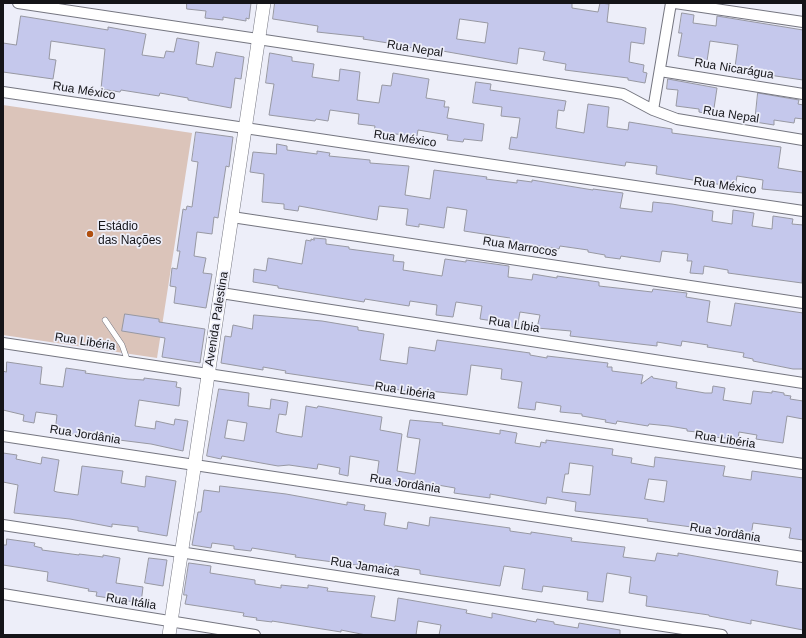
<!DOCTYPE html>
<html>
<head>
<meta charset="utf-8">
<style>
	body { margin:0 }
	#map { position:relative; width:806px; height:638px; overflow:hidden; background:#edeef9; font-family:Arial,sans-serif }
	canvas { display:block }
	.frame { position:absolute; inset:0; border:4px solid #141418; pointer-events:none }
</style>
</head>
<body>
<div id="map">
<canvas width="806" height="638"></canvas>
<div class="frame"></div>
</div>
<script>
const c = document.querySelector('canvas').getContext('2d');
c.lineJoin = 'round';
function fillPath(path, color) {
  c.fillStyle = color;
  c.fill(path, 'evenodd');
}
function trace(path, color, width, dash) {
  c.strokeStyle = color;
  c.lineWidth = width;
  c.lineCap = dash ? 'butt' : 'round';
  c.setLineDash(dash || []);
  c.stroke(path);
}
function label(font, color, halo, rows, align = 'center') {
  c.font = font + ' Arial,sans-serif';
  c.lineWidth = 3.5;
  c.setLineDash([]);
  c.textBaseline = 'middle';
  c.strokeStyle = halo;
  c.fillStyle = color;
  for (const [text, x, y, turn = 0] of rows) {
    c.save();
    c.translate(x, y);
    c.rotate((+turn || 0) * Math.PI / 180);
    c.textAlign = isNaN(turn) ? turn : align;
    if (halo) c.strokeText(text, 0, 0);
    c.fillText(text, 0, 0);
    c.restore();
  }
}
fillPath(new Path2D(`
	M3 105 192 133 157 358 3 335Z`), '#dbc4ba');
const building = new Path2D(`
	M187 3H251L249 19 246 18V21L223 17V20L205 18 206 11 187 9Z
	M275 3H572V8L598 12 600 3 609 4 607 22 646 28 644 44 631 42 629 62 644 65 643 72 647 73 645 83 628 80V78L565 70 566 64 543 60 545 52 519 48 517 64 431 49 388 46V43L363 39 364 37 317 32 318 26 273 19ZM460 19 488 23 485 43 457 39Z
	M682 13 694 15 693 23 716 26 717 16 803 30V80L762 74V72L735 67 738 45 710 41 707 61 678 56 682 33H679Z
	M21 16 108 30V27L146 34 142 55 164 58 166 51 174 52 177 38 199 42 196 64 213 67 216 52 244 57 241 79 235 78 231 108 188 100V98L160 93 159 96 121 90 120 92 101 89 105 49 51 41 49 59 56 60 53 79 3 72V43L16 45Z
	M270 53 292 57V61L314 64 312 77 339 81 340 69 360 72 357 100 379 103 382 85 391 86 393 73 429 79 426 98 445 101 444 107H449L447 118 484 124 482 141 464 139 463 142 447 140 448 135 418 130 417 136 374 132 375 126 358 124 359 114 330 110 328 121 316 119 315 121 307 120 269 115 274 84 266 83Z
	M668 79 717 88 713 115 699 112V109L676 106 678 90 667 89Z
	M476 82 491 84 490 90 566 101 564 111 558 110 556 128 584 133 588 104 609 107 607 127 628 130 629 122 672 129V133L781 147 778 168 803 172V193L762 189 763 180 737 176 735 187 656 174 657 166 626 162 625 166 509 149 511 137 517 138 520 118 501 116 502 107 473 103Z
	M758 93 799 100 798 104 803 105V119L795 118 794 123 774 120V125L755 122Z
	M196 132 233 137 229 167 226 166 218 218 214 217 212 234 197 232 194 256 206 258 203 273 212 274 206 308 174 303 176 287 170 286 172 268 177 269 180 251H177L183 209 186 210 187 206 192 207 198 162 192 161Z
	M277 144 287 146V150L317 154V151L330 153 329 156 370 160V163L409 166 405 195 430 199 434 170 487 177 486 179 517 183V180L532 182V180L593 190V189L623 193 620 208 652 212 653 202 672 204 713 211 712 221 732 224 733 210 754 213 752 226 772 229 773 216 793 219 792 224 803 225 802 283 728 273V270L704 266 703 274 690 273 692 261H687L688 254 662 251 660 262 621 256 620 259 605 257V255L588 252V250L560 246 559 249 510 242V238L464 231 467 210 447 207 444 228 419 224V227L406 225 408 209 379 206 377 220 299 206 298 211 284 209V204L262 202 264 174 250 172 253 152 276 154Z
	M314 238 326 239V244L349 247V249L394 255 393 261 404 262 403 270 442 276 445 259 466 262V260L509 266 508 277 532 280 533 274 557 278V276L599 282V286L626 289 652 292 653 289 687 293 686 297 710 301 707 322 731 326 735 303 803 313V369H793L753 361V359L743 357 744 353 707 347 708 345 682 341 681 346 657 342V346L570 336 571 331 537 328 540 315 520 312 517 328 506 326V323L480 319 482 306 456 302 453 317 436 315 437 305 410 301 409 306 365 299 364 302 278 288V286L253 282 254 269 266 271 268 258 302 264 306 240 311 241V239L314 240Z
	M125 314 159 319V322L205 329 200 363 162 357 165 338 122 331Z
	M254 315 322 321 358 327V330L384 334 380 360 407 364 409 347 435 351 437 340 530 353V355L547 358V356L608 363 607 367H612V371L643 375 641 384 652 376 653 378 677 382 676 388 705 393H712L713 386 725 388 723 400 751 404 753 391 772 393V391L784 393V395L791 396 790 399 803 401V419L787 416 783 443 756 439 757 435 739 432 738 439 713 437 697 435V432L687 431V429L669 426 649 424 648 426 617 421 616 424 605 422 606 420 582 416V414L560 412 561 406 536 402 535 410 518 408 522 382 501 379 502 369 471 365 467 395 420 390V393L285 373 286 371 263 367V370L221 363 225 336 231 337 233 325 252 329Z
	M7 362 42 367 40 384 63 387 66 368 86 371 85 373 128 379 144 380V378L177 382 176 387 181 388 179 406 139 400 135 426 155 429 156 421 174 425 175 419 188 421 183 451 151 444 55 432 57 415 36 412 34 423 23 421 24 415 3 410V371L6 372Z
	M219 389 249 393 248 406 270 409 271 399 288 402 286 415 279 414 276 432 283 434 302 437 306 406 317 408 318 406 382 417 380 430 402 434 397 471 415 474 420 439 407 437 410 420 443 423 442 425 500 434V430L517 433 515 443 540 447 541 442 546 443V440L613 449 612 455 632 458 631 463 654 467 655 457 725 466 723 476 751 480 752 471 803 478V540L789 538 791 528 753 523 751 536 735 534 734 536 721 534 722 530 700 526 699 528 647 521 648 519 575 511 576 502 547 497 546 504 490 494V498L454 493 455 488 432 484 431 486 415 483V486L397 483 392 486 376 483 379 461 350 456 348 476 339 474 340 468 318 464 317 469 289 465 278 466 222 456 221 459 207 456ZM228 420 247 423 244 441 225 438ZM570 463 593 466 590 495 562 492 565 474H568ZM649 479 667 481 664 502 645 499Z
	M3 453 17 455 16 459 41 464 42 457 59 460 54 491 57 492 78 495 82 466 123 471 121 483 145 487 146 476 176 481 167 536 138 531V527L112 524V527L70 519 14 513 18 485 3 482Z
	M220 486 286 494 347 505V502L365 505 364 510 386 513 384 525 407 529 408 522 429 526 430 517 510 528V531L531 534V532L572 538 571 541 625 547 623 557 655 561 657 553 678 556V553L778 571 776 585 803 589V630L751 620V624L709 616V615L646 606 647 596 629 593 631 577 607 573 603 602 587 600 588 592 543 586 542 592 522 589 525 569 504 566 500 586 420 574V570L395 566 394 570 364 566 295 557 296 555 252 548 251 551 234 549V546L212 543 211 548 192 545 198 512H201L204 490 219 492Z
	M7 539 35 543 34 546 42 548V550L79 555V554L103 557V555L120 558 116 583 143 587 141 603 96 596 97 592 88 591 89 589 47 581 48 572 3 565V545H6Z
	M149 558 167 560 163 586 145 583Z
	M189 563 211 566 210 573 255 580V584L281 588V585L308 588V585L328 588 327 591 375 596 371 617 395 621 398 598 467 610 466 613 492 618V613L536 622 537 619 554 622V624L578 628 579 623 620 630V635H439L441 625 418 621 416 635H366L341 630V632L272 621V622L256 620 257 618 243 616 244 613 185 604 187 595H184Z`);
fillPath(building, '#c5c8ec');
trace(building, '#9798a2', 1);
const service = new Path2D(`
	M105 320 122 345 128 362`);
const minor = new Path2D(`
	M18 3 611 92 623 94 653 110 677 119 803 140
	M675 3 803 22
	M660 71 803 94
	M3 92 803 211
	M653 110 671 3
	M232 217 803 303
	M221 293 803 383
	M3 343 803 464
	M3 436 803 557
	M3 525 722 635
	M3 594 255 635`);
const tertiary = new Path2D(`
	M169 635 264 3`);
trace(service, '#757680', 6);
trace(minor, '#757680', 12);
trace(tertiary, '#757680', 14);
trace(service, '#fff', 5);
trace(minor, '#fff', 10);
trace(tertiary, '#fff', 13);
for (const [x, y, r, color] of [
	[90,234,4,"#b04f0f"]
]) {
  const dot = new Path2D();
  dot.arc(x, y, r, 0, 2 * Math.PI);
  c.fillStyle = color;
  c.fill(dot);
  trace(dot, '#edeef9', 1.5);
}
label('12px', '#141418', '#edeef9', [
	["Rua Nepal",415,49,9],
	["Rua Nicarágua",734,69,9],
	["Rua México",84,91,9],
	["Rua Nepal",731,115,9],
	["Rua México",405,139,8],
	["Rua México",725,186,8],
	["Rua Marrocos",520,247,9],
	["Avenida Palestina",217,319,-81],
	["Rua Líbia",514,325,9],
	["Rua Libéria",85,342,9],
	["Rua Libéria",405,391,9],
	["Rua Jordânia",85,435,9],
	["Rua Libéria",725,440,9],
	["Rua Jordânia",405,484,9],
	["Rua Jordânia",725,533,9],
	["Rua Jamaica",365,567,9],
	["Rua Itália",131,602,9]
]);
label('12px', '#141418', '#edeef9', [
	["Estádio",98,227],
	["das Nações",98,241]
], 'left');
</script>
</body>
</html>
